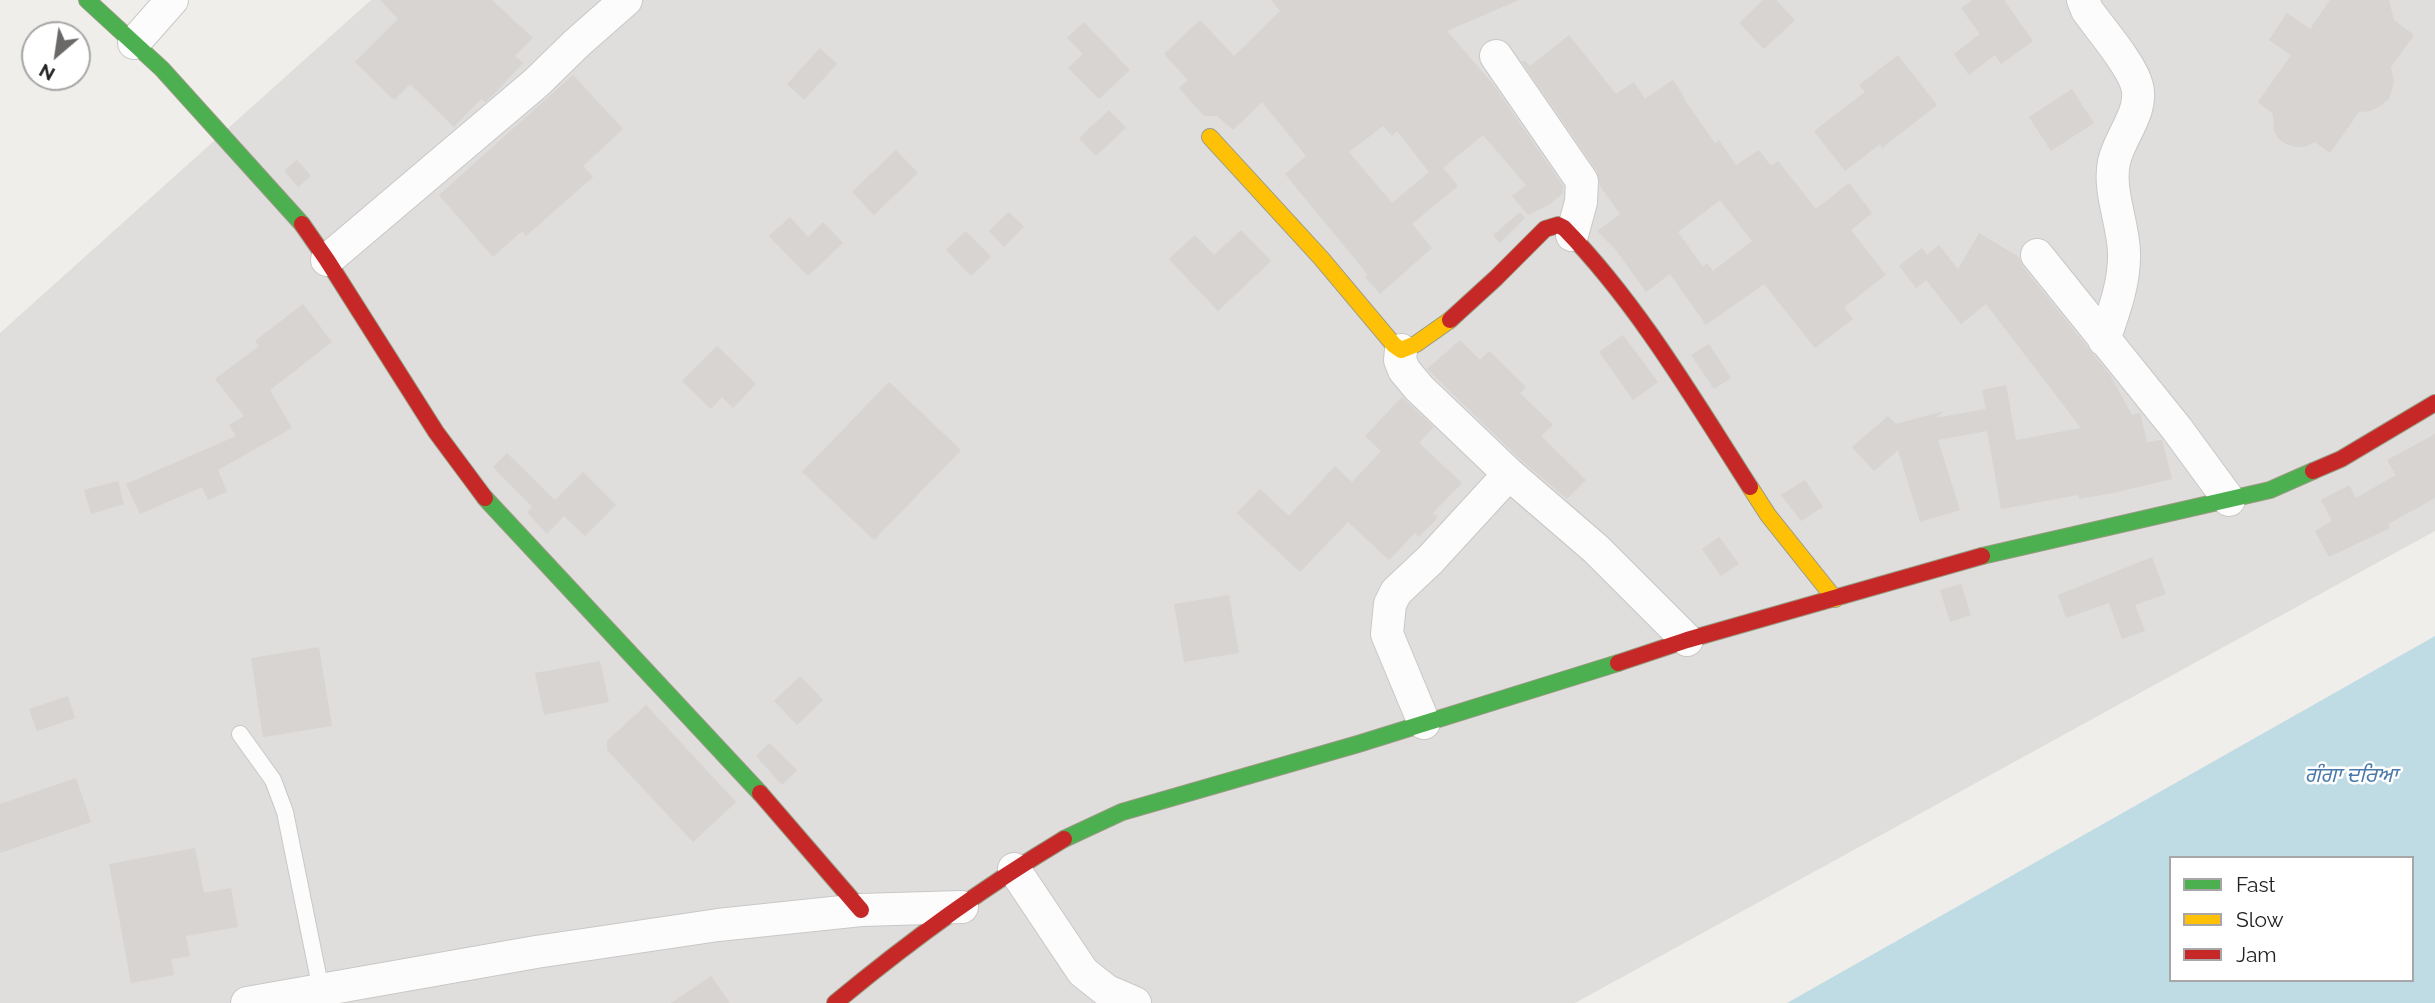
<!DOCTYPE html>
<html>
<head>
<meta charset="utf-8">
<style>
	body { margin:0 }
	#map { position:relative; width:2435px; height:1003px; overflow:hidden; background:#f0eeeb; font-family:Raleway,sans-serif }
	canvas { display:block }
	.legend { position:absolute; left:2169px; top:856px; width:245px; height:126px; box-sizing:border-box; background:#fff; border:2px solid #a7a7a7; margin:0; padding:9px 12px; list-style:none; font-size:21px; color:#222 }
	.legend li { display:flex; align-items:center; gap:14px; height:35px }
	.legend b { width:35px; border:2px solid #a7a7a7 }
	.north { position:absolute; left:21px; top:21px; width:70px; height:70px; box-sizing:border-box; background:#fff; border:2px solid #a7a7a7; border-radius:50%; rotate:209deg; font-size:19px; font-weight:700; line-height:28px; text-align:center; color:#222 }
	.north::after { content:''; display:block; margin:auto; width:24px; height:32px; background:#6a6968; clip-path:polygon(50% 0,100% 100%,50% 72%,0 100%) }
</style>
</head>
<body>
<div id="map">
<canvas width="2435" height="1003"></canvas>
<ul class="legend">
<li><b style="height:9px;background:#4caf50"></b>Fast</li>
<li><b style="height:9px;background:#ffc107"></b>Slow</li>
<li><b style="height:9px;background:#c62828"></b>Jam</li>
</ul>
<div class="north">N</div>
</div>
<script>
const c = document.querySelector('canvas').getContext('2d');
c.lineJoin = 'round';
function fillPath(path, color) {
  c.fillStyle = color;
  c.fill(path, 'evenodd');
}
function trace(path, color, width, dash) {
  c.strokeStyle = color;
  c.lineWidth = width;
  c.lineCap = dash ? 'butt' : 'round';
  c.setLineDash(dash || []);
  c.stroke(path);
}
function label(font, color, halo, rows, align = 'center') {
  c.font = font + ' Raleway,"Noto Sans Gurmukhi",sans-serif';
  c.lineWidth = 5;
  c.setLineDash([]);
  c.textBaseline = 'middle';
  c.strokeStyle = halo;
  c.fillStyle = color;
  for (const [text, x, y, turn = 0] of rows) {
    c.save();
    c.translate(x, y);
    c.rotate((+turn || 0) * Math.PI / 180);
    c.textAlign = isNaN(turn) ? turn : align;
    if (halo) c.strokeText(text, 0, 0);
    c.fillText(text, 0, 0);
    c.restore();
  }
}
fillPath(new Path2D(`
	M371 0H2435V531L1575 1003H0V333Z`), '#dfdedc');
fillPath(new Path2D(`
	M2435 636V1003H1787ZM2171 858H2412V980H2171Z`), '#bfdbe3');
fillPath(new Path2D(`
	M380 0H492L533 38 515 56 523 63 490 98 485 102 481 99 454 127 410 84 394 100 355 62 398 19Z
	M1271 0H1519L1447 31 1493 84 1563 186V193L1549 205 1528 215 1512 196 1526 185 1483 135 1443 168 1458 186 1412 224 1432 248 1380 294 1365 277 1368 275 1285 174 1306 156 1262 102 1233 130 1217 116H1204L1179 88 1188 80 1164 54 1200 20 1234 56 1280 11ZM1383 126 1392 136 1397 131 1429 172 1392 203 1349 152Z
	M1763 0H1776L1795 20 1764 49 1739 23Z
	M1973 0H2004L2033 41 2001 64 1995 55 1969 75 1954 54 1980 34 1961 8Z
	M2330 0H2389L2394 20 2414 35 2391 67 2394 83 2389 99 2380 106 2370 111 2359 112 2330 153 2315 142 2305 147H2295L2286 144 2279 139 2274 131 2273 114 2258 102 2291 55 2269 40 2287 13 2310 29Z
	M1084 22 1130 70 1099 99 1068 68 1083 54 1067 38Z
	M1569 35 1616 94 1634 82 1645 99 1673 80 1685 98 1684 99 1715 143 1719 140 1736 165 1759 150 1771 166 1778 161 1816 209 1849 183 1872 213 1851 230 1886 275 1844 307 1853 319 1815 348 1764 284 1706 325 1670 274 1646 292 1616 250 1597 231 1620 214 1600 186 1597 171 1522 62 1524 60 1530 66ZM1720 200 1752 241 1713 271 1707 263 1703 267 1678 232Z
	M820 48 837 64 804 100 787 84Z
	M1898 55 1937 105 1882 148 1880 144 1845 171 1814 131 1865 92 1859 85Z
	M573 75 623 129 583 166 593 177 526 236 522 231 493 257 439 195Z
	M2072 89 2094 123 2051 151 2029 117Z
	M1109 110 1126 128 1096 156 1079 138Z
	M896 150 918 173 874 215 852 192Z
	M297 160 311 176 298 187 284 171Z
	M1009 212 1024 227 1004 247 989 231Z
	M1520 212 1525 218 1500 243 1493 235Z
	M790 217 808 237 823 222 843 243 808 276 769 236Z
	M1241 230 1271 261 1218 311 1169 259 1195 235 1214 255Z
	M966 231 991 257 971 276 946 250Z
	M1979 233 2019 257 2023 267 2110 375 2132 415 2140 413 2147 442 2162 440 2172 479 2113 493 2079 499 2078 495 2001 509 1987 431 1938 440 1960 510 1920 522 1898 450 1874 471 1852 447 1888 416 1896 424 1944 411 1935 418 1986 409 1982 390 2006 385 2016 440 2081 428 1986 304 1961 324 1926 280 1916 288 1899 266 1922 248 1927 255 1939 245 1958 269Z
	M303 304 332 342 270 390 292 428 218 470 227 492 208 500 202 487 140 514 126 484 236 436 229 425 244 416 215 379 259 346 255 341Z
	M1623 335 1658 382 1633 400 1599 352Z
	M1460 340 1480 360 1489 351 1526 387 1520 393 1553 425 1541 436 1586 480 1567 499 1521 460 1427 369Z
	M1709 344 1731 378 1714 389 1691 355Z
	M717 346 756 384 733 408 722 397 711 409 682 381Z
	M889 382 961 450 874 540 802 472Z
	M1402 397 1434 427 1419 443 1462 483 1433 513 1438 517 1419 537 1415 533 1389 560 1348 522 1300 572 1237 513 1260 489 1289 516 1335 466 1352 482 1381 451 1365 436Z
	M2435 434V498L2388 524 2390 528 2329 557 2315 531 2332 521 2321 500 2349 485 2356 498 2396 475 2387 460Z
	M507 453 555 500 583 472 616 505 585 536 564 516 547 534 527 512 532 507 493 467Z
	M1805 480 1823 507 1801 521 1781 495Z
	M118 481 124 504 91 514 84 490Z
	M1719 537 1739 564 1721 576 1702 549Z
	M2152 557 2166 594 2135 605 2145 631 2122 639 2109 603 2066 618 2058 595Z
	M1961 584 1971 615 1950 622 1940 590Z
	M1229 595 1239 653 1184 662 1174 604Z
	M319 647 332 726 263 737 251 658Z
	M600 661 609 702 544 715 535 673Z
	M800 676 823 700 797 725 774 701Z
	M68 696 75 718 37 731 29 709Z
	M646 705 736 802 693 842 607 750V741Z
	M769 743 797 770 782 785 756 756Z
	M76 778 91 822 0 853V804Z
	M195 848 204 893 231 888 238 927 186 936 190 956 171 959 174 975 131 983 109 864Z
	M711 976 730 1003H671Z`), '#d7d4d2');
const lane = new Path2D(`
	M240 734 273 780 285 812 321 990`);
const street = new Path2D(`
	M2083 0 2087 10C2101 30 2132 65 2137 86 2144 112 2119 137 2114 162 2108 191 2123 222 2124 252 2125 282 2114 311 2104 340
	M134 43 172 0
	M1496 56 1582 181 1581 202 1572 235
	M2037 255 2177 429 2229 500
	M327 260 536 83 577 43 626 0
	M1401 350 1400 360 1404 370 1419 388 1509 474 1596 549 1687 640
	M1424 723 1387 634 1390 604 1396 592 1430 560 1509 474
	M1014 869 1083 972 1107 991 1135 1003
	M247 1003 536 952 718 925 861 910 962 907`);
const fast = new Path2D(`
	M87 0 162 69 302 224
	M485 498 760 793
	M1982 556 2270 490 2313 471
	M1064 839 1122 812 1358 744 1618 663`);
const slow = new Path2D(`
	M1210 137 1321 258 1394 345 1401 350 1416 344 1450 320
	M1750 487 1768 515 1835 599`);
const jam = new Path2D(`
	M302 224 327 260 436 432 485 498
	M1450 320 1496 278 1545 229 1558 225 1564 228C1638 304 1693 398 1750 487
	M2313 471 2341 459 2435 403
	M1618 663 1687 640 1982 556
	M760 793 861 910
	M835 1003C907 943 984 887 1064 839`);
trace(lane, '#c9c8c7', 18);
trace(street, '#c9c8c7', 34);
trace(fast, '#999a82', 18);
trace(slow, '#999a82', 18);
trace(jam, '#999a82', 18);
trace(lane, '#fdfcfc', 16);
trace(street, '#fdfcfc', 32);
trace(fast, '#4caf50', 16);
trace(slow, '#ffc107', 16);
trace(jam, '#c62828', 16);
label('italic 21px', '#4a7aab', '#fff', [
	["ਗੰਗਾ ਦਰਿਆ",2351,776]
]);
</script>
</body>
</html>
